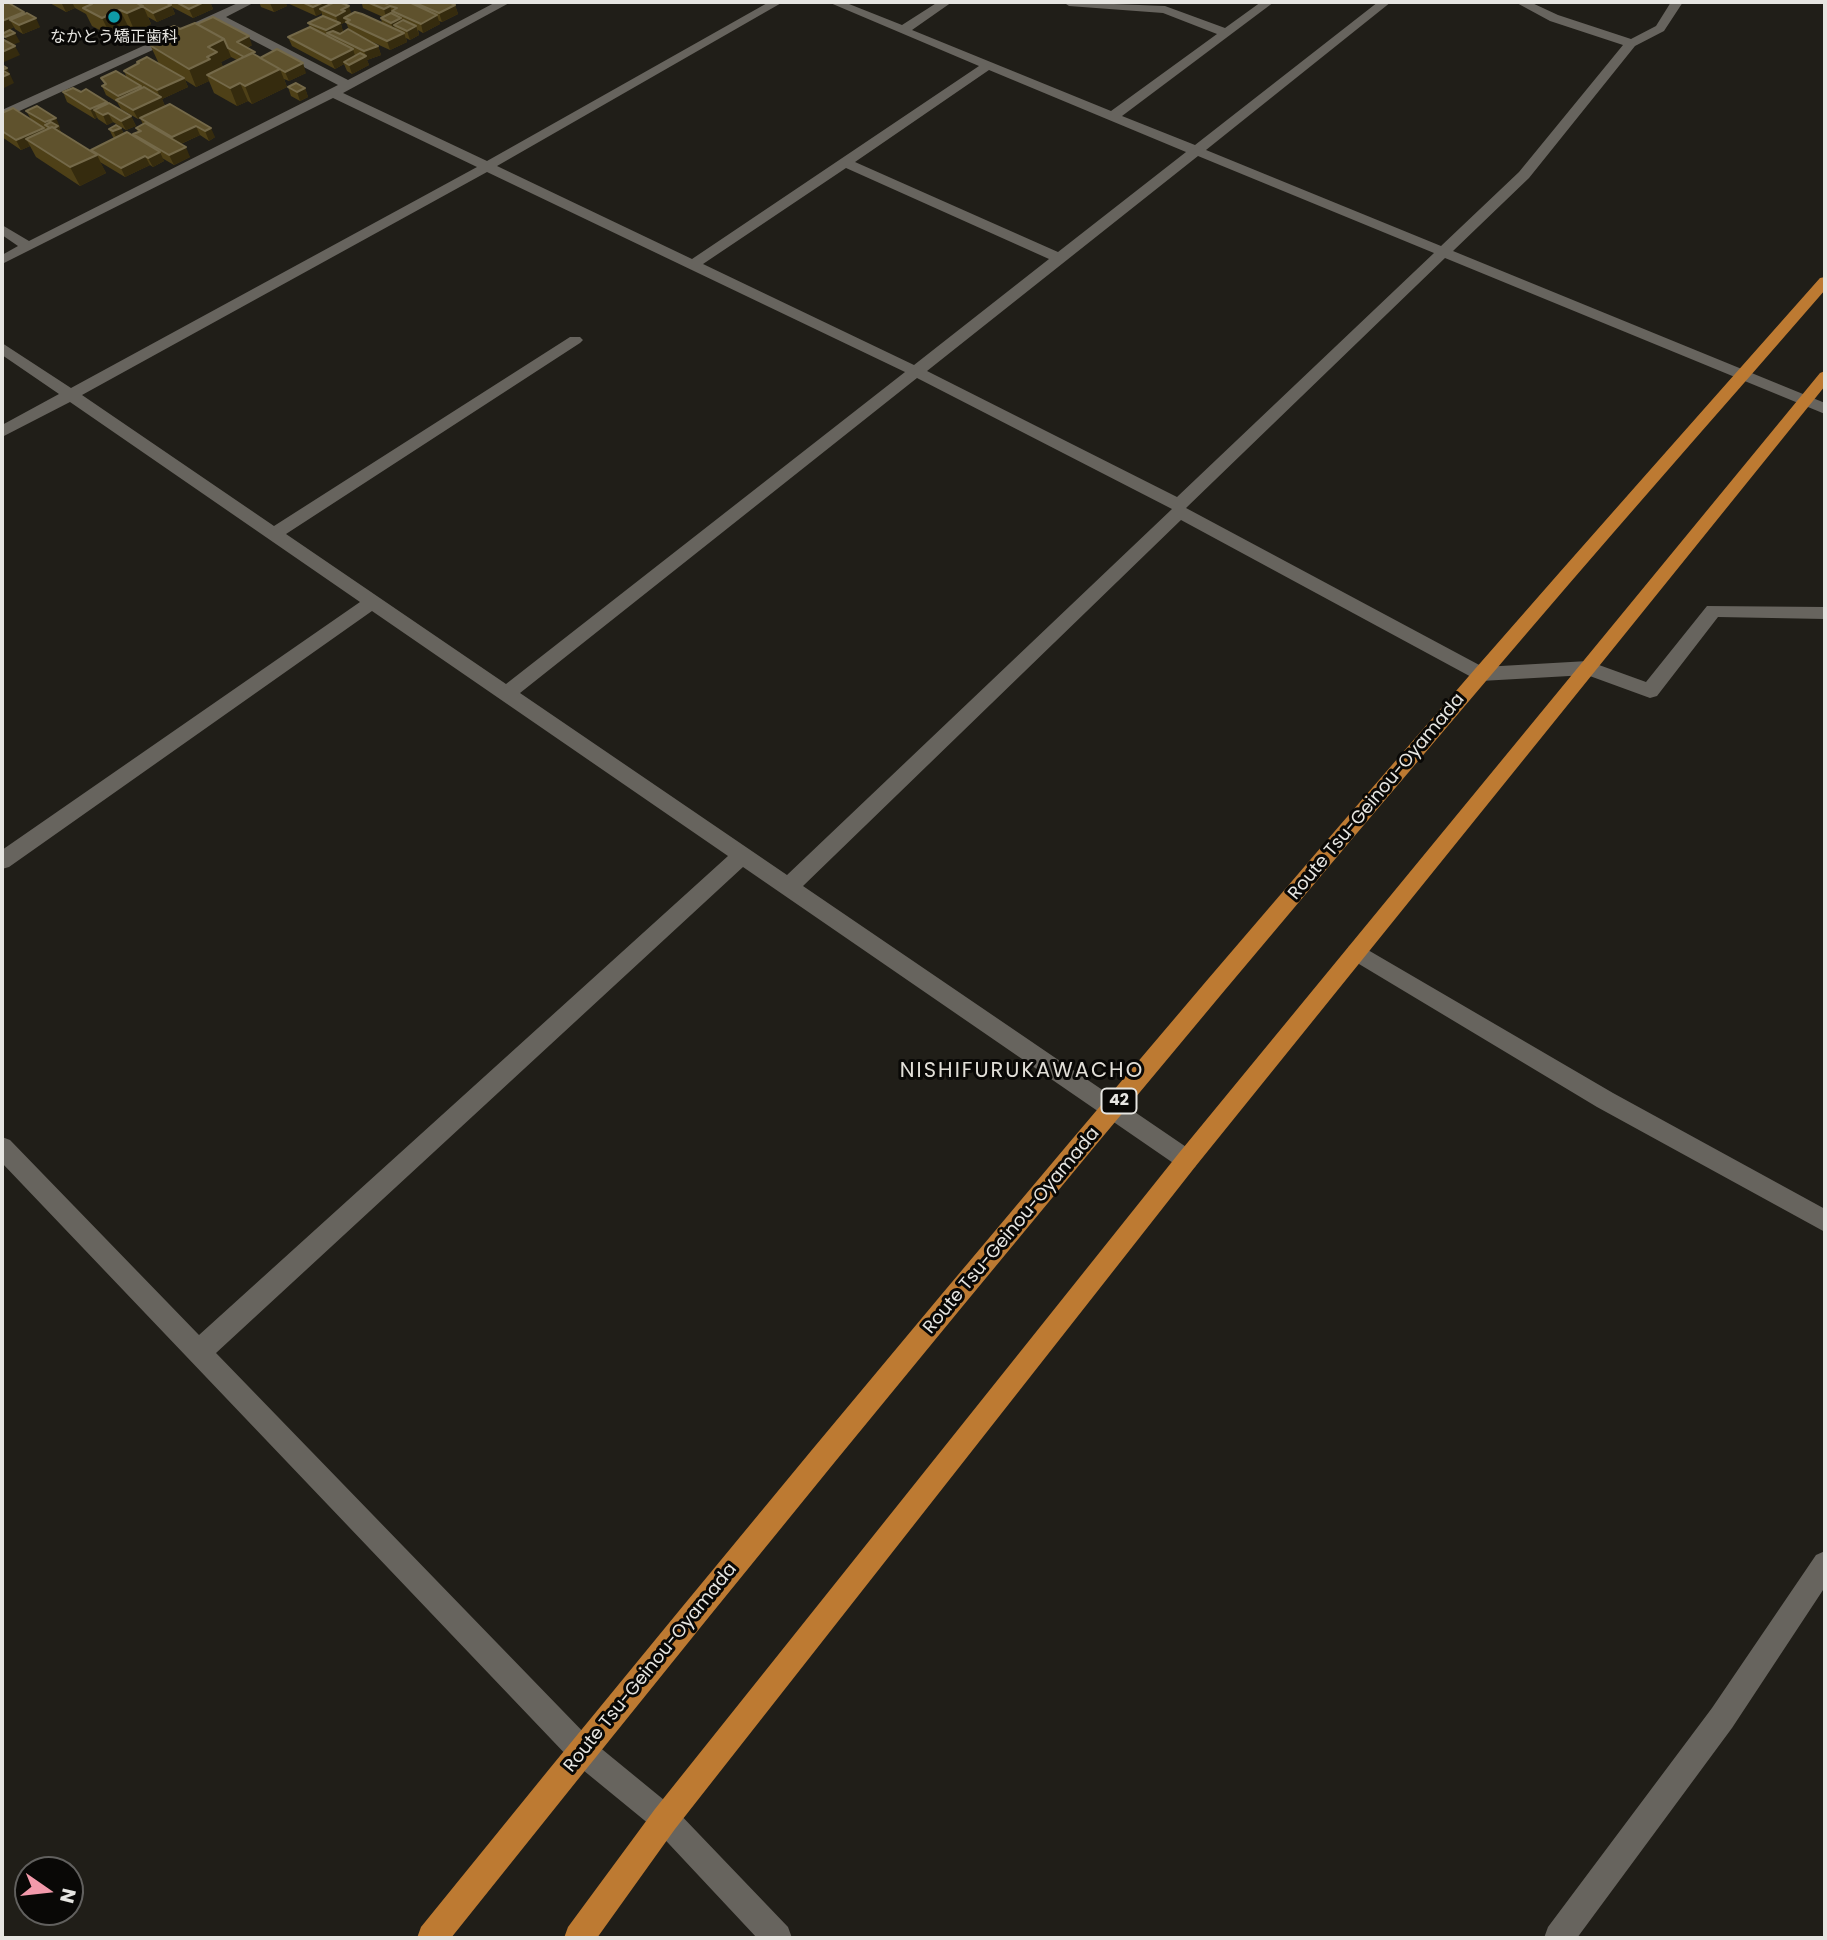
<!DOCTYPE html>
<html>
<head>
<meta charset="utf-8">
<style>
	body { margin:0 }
	#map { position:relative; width:1827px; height:1940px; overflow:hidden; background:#201e18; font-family:Poppins,sans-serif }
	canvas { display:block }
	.frame { position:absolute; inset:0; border:4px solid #e6e5e1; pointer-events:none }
	.north { position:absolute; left:14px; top:1856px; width:70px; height:70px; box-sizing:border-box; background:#090806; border:2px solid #61605e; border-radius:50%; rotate:104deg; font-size:19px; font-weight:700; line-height:28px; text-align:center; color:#e6e5e1 }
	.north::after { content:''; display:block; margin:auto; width:24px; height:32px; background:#f39aab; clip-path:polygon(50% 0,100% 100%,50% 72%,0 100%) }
</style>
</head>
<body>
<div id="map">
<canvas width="1827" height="1940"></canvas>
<div class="frame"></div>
<div class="north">N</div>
</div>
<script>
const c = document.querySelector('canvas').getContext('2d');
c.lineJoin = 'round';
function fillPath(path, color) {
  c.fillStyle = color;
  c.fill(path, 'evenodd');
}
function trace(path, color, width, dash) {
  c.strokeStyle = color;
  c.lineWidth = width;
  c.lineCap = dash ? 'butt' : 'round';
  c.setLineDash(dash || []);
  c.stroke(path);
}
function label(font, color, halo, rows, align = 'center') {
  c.font = font + ' Poppins,"Noto Sans JP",sans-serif';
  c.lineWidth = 6;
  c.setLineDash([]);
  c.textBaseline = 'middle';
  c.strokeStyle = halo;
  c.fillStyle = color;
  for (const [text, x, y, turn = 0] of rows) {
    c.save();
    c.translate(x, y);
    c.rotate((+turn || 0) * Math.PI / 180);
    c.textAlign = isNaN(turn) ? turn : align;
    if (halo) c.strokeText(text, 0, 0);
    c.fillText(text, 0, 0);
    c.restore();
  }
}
fillPath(new Path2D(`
	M240 2H255L226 17 348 80 496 2H511L343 93 487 161 769 2H783L497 166 692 259 979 66 828 2H844L902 25 938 2H952L912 30 1111 111 1217 34 1163 13 1069 6 1063 2 1165 6 1225 28 1261 2H1274L1122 116 1195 145 1378 2H1391L1206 150 1441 246 1519 172 1623 45 1550 21 1515 2H1530L1558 15 1631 39 1656 26 1671 2H1683L1664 31 1635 46 1529 178 1453 251 1825 403V414L1445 258 1186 508 1483 667 1588 661 1646 682 1707 606 1825 607V619L1718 617 1657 696 1650 698 1587 675 1481 681 1475 679 1181 520 803 886 1195 1153 1198 1160 1195 1167 1187 1171 1179 1167 743 867 216 1353 592 1741 675 1809 788 1927 792 1938H757L655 1829 572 1761 2 1163V1137L10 1140 199 1335 728 856 372 611 9 867 2 869V850L360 602 70 402 2 437V425L59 394 2 355V343L71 388 477 167 333 98 2 264V255L18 246 2 235V225L29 241 338 85 216 21 2 119V110ZM989 70 1186 152 1058 252 855 162ZM1198 156 1434 253 1177 497 927 371ZM846 168 1049 259 914 365 703 264ZM487 172 905 372 506 684 286 534 580 343 583 340 580 337H570L274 526 82 395ZM917 378 1172 509 787 875 520 693Z
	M1356 943 1613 1093 1825 1209V1232L1597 1107 1349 958 1346 952 1349 946Z
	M1825 1551V1587L1732 1728 1577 1938H1544L1548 1927 1712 1708 1816 1555Z`), '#67645e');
fillPath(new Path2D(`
	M1825 277V290C1712 420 1598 549 1486 681 1134 1094 789 1514 451 1938H417L421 1927C765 1502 1116 1082 1475 669 1589 538 1705 408 1820 278Z
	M1825 371V386L1195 1167 675 1829 597 1938H564L568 1927 655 1809 1179 1153 1820 373Z`), '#bd7a32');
fillPath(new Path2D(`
	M2 2 25 13 40 27 23 34 15 29 14 27 2 33Z
	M48 2H210L213 9 193 18 172 7 175 14 157 22 148 17 151 24 135 32 129 28 111 36 92 26 86 14 75 8 66 12Z
	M259 2H285L287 6 274 12 261 7Z
	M285 2H332V3L352 14 382 23 381 18 383 17 363 8 362 4 356 2H449L455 5 458 14 442 22 439 21 440 24 423 33 418 30 419 35 410 40 406 38 407 42 390 50 368 40 378 46 381 55 367 60 369 65 352 74 347 71 344 64 335 69 292 46 288 37 310 27 308 23 322 16V13L316 16ZM346 22 349 30 343 32 341 24Z
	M180 29 252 45 247 48 260 58 306 73 289 81 284 79 287 87 252 104 248 101 237 106 214 93 209 81 196 87 185 80 188 87 162 99 165 106 215 137 209 141 200 135 181 144 190 157 174 165 162 158 164 161 153 167 150 165 125 177 100 162 106 173 80 186 36 157 30 146 21 150 2 137V113L31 119 26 111 60 127 59 128 61 132 92 152 91 150 114 139 109 129 121 128 124 134 135 137 133 134 138 132 136 128 143 124 140 118 138 119 121 109 117 102 106 95 102 86 105 85 101 78H127L124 71 138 64 137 62 159 64 147 38ZM231 57 237 60 223 67 221 62Z
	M288 87 305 88 308 97 300 101 291 96Z
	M63 92H81L108 103 131 116 136 126 126 130 113 122 107 125 98 119 97 117 95 119 67 102Z`), '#4e4017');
fillPath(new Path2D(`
	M61 2H72L75 8 66 12Z
	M204 2H210L213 9 193 18 189 9Z
	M273 2H285L287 6 274 12 270 3Z
	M324 2H332L334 7 320 9 322 13 316 16 313 7Z
	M388 2H398L390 6 393 15 386 18 384 9 389 6Z
	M171 5 175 14 157 22 153 13Z
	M455 5 458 14 442 22 439 13Z
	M143 6 151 24 135 32 127 13Z
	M349 6 352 15 345 19 346 22 341 24 343 32 334 37 327 34 326 30 338 24 336 16 341 10Z
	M120 10 129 28 111 36 102 18Z
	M24 12 29 21 36 18 40 27 23 34 19 25 10 20 14 27 2 33V21Z
	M437 15 440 24 423 33 421 24Z
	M401 18 404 27 394 25 396 31 394 32 391 23Z
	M416 26 419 35 410 40 407 31Z
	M15 33 20 42 10 46 5 37Z
	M404 33 407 42 390 50 387 41Z
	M249 36 252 45 240 51 237 42Z
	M224 39 231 57 221 62 224 70 207 75 209 81 196 87 189 69 208 47Z
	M15 46 20 55 2 63V52Z
	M378 46 381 55 367 60 369 65 352 74 349 65 366 56 364 51Z
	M353 49 356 59 344 62V64L335 69 331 60Z
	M303 63 306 73 289 81 285 72Z
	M7 68 14 83 2 89V70Z
	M280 69 287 87 252 104 245 86Z
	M184 78 188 87 162 99 165 106 138 119 133 110 160 97 157 90Z
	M240 83 248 101 237 106 230 88Z
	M141 86 145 95 122 103 118 96Z
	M305 88 308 97 300 101 297 92Z
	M107 102 111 111 94 110 97 117 95 119 90 109Z
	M108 113 113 122 107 125 103 115Z
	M131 116 136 126 126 130 121 121Z
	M56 118 60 127 59 128 63 136 46 126 45 122Z
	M196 126 200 135 176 146 172 137Z
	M44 128 49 137 26 139 30 146 21 150 16 140Z
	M121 128 125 137 118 141 113 131Z
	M211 128 215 137 209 141 205 131Z
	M186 147 190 157 174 165 169 155Z
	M160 152 164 161 153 167 148 158Z
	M97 155 106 173 80 186 70 167Z
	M145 156 150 165 125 177 121 168Z`), '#352b0e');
const building = new Path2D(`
	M2 2H7L24 12 2 21Z
	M88 2H135L143 6 127 13 120 10 102 18 83 8 92 4Z
	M135 2H165L171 5 153 13Z
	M176 2H204L189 9Z
	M302 2H324L313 7Z
	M335 2H339L349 6 341 10 345 11 336 16 320 9Z
	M367 2H382L387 4 391 2H409L437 15 421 24 392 11 397 8 390 6 384 9Z
	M413 2H449L455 5 439 13Z
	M355 12 362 14 404 33 387 41 346 22 350 20 344 18Z
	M27 13 36 18 19 25 10 20Z
	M391 13 401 18 391 23 381 18Z
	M323 16 340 23 326 30 308 23Z
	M213 17 249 36 237 42 255 52 244 57 228 48 224 39 197 24Z
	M403 20 416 26 407 31 394 25Z
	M195 23 224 39 208 47 217 52 207 57 210 59 189 69 151 46 156 44 147 38 174 26 180 29Z
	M310 27 353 49 331 60 288 37Z
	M348 29 378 46 364 51 327 33 333 31 340 34Z
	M10 30 15 33 5 37 2 35V34Z
	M2 39 15 46 2 52Z
	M277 49 303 63 285 72 260 58Z
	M252 53 280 69 245 86 240 83 230 88 207 75Z
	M360 53 366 56 349 65 344 62Z
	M147 57 184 78 157 90 124 71 139 63 137 62Z
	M2 65 7 68 2 70 9 74 2 77Z
	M116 71 141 86 118 96 102 86 106 84 101 78Z
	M296 83 305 88 297 92 288 87Z
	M144 87 161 97 133 110 116 100Z
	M73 88 81 92 86 89 107 102 90 109 63 92Z
	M109 103 131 116 121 121 108 113 103 115 94 110Z
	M170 104 211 128 205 131 196 126 172 137 140 118Z
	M37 106 56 118 45 122 26 111Z
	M13 108 44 128 16 140 2 131V113Z
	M51 122 58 126 54 128 52 127 50 128 45 125Z
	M145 123 186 147 169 155 133 134 141 131 136 128Z
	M116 125 121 128 113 131 109 129Z
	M52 127 97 155 70 167 26 139Z
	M127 132 160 152 148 158 145 156 121 168 91 150Z`);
fillPath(building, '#5f522d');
trace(building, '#746949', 2);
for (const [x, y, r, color] of [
	[114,17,7,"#0f9aa8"]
]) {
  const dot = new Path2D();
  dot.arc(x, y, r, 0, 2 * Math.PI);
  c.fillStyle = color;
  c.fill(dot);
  trace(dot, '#090806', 2.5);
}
label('16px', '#e6e5e1', '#090806', [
	["なかとう矯正歯科",114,38]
]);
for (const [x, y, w] of [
	[1119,1101,35]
]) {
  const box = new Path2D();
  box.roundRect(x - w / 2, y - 12.5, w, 25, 5);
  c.fillStyle = '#090806';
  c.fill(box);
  trace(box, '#e6e5e1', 2);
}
label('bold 16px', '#e6e5e1', null, [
	["42",1119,1101]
]);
label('18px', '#e6e5e1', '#090806', [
	["Route Tsu-Geinou-Oyamada",1377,797,-50],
	["Route Tsu-Geinou-Oyamada",1012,1231,-50],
	["Route Tsu-Geinou-Oyamada",651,1668,-51]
]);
c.letterSpacing = '2px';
label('21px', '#e2dfd8', '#090806', [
	["NISHIFURUKAWACHO",1022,1072]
]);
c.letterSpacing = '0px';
</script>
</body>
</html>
